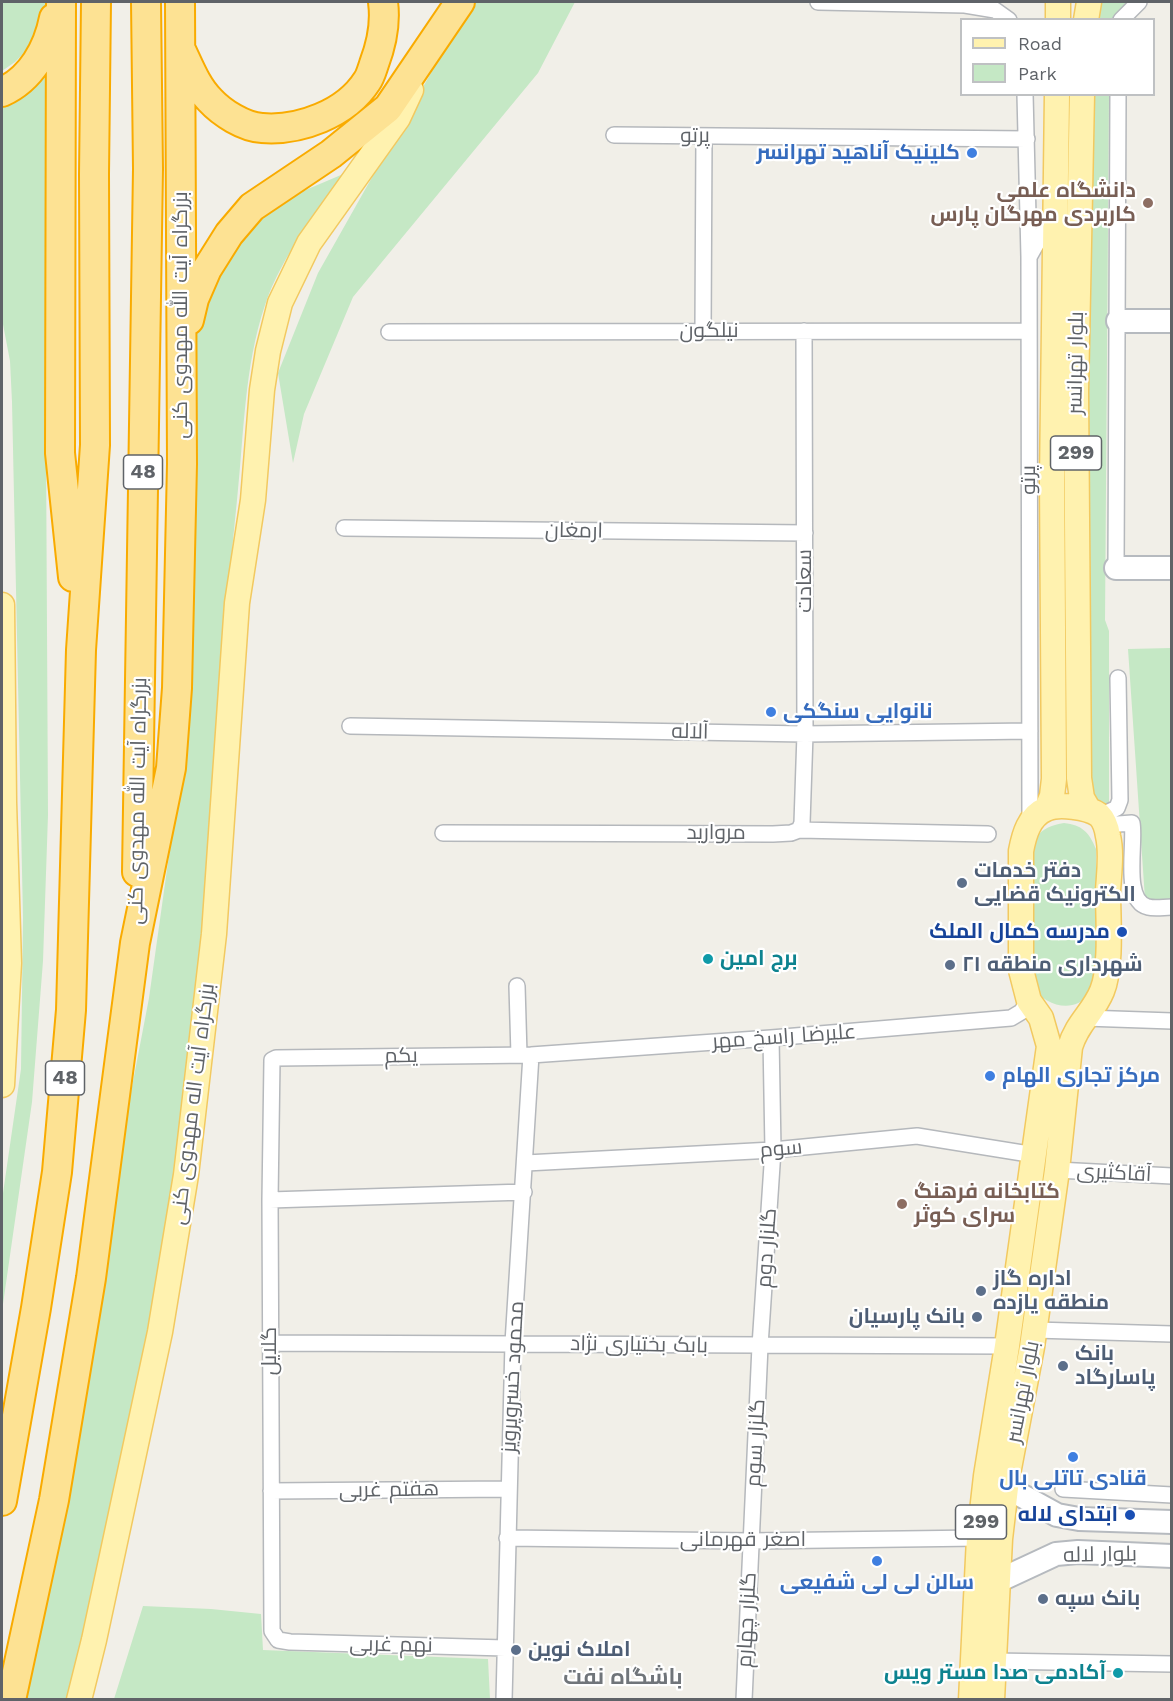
<!DOCTYPE html>
<html>
<head>
<meta charset="utf-8">
<style>
	body { margin:0 }
	#map { position:relative; width:1173px; height:1701px; overflow:hidden; background:#f1efe8; font-family:"Work Sans",sans-serif }
	canvas { display:block }
	.frame { position:absolute; inset:0; border:3px solid #5f6368; pointer-events:none }
	.legend { position:absolute; left:960px; top:18px; width:195px; height:78px; box-sizing:border-box; background:#fff; border:2px solid #bfc1c3; margin:0; padding:8px 10px; list-style:none; font-size:18px; color:#5f6368 }
	.legend li { display:flex; align-items:center; gap:12px; height:30px }
	.legend b { width:30px; border:2px solid #bfc1c3 }
</style>
</head>
<body>
<div id="map">
<canvas width="1173" height="1701"></canvas>
<div class="frame"></div>
<ul class="legend">
<li><b style="height:8px;background:#fff2af"></b>Road</li>
<li><b style="height:16px;background:#c5e8c5"></b>Park</li>
</ul>
</div>
<script>
const c = document.querySelector('canvas').getContext('2d');
c.lineJoin = 'round';
function fillPath(path, color) {
  c.fillStyle = color;
  c.fill(path, 'evenodd');
}
function trace(path, color, width, dash) {
  c.strokeStyle = color;
  c.lineWidth = width;
  c.lineCap = dash ? 'butt' : 'round';
  c.setLineDash(dash || []);
  c.stroke(path);
}
function label(font, color, halo, rows, align = 'center') {
  c.font = font + ' "Work Sans",Cairo,sans-serif';
  c.lineWidth = 4.5;
  c.setLineDash([]);
  c.textBaseline = 'middle';
  c.strokeStyle = halo;
  c.fillStyle = color;
  for (const [text, x, y, turn = 0] of rows) {
    c.save();
    c.translate(x, y);
    c.rotate((+turn || 0) * Math.PI / 180);
    c.textAlign = isNaN(turn) ? turn : align;
    if (halo) c.strokeText(text, 0, 0);
    c.fillText(text, 0, 0);
    c.restore();
  }
}
fillPath(new Path2D(`
	M2 2H45V8L32 45 15 62 2 71Z
	M471 2H575L538 73 353 297 304 414 293 463 278 373 318 273Z
	M1098 2H1133L1118 19 1089 20Z
	M35 73 50 80 46 445 48 815 43 961 32 1102 2 1311V1200L21 1069 23 918 12 402 10 361 2 319V98Z
	M1109 94 1105 620 1109 631V803L1107 806 1096 802 1085 784 1087 95Z
	M348 172C316 213 282 255 265 305 244 367 244 435 237 500 218 680 215 862 193 1042 174 1188 150 1333 120 1477 104 1551 85 1625 68 1699L25 1700 63 1529 86 1401 110 1240 126 1118 149 998 170 848 183 739 194 350 197 321 205 294 239 237 282 200Z
	M1171 648V901H1152L1145 899 1128 649Z
	M1064 823C1082 825 1089 832 1096 849V976C1094 982 1093 990 1089 994 1073 1015 1045 1005 1032 987 1032 958 1025 859 1036 838 1042 828 1053 825 1064 823Z
	M143 1606 211 1609 261 1614 263 1650 488 1659 490 1699H114Z`), '#c5e8c5');
const street = new Path2D(`
	M818 2 965 5 995 10 1009 20
	M1121 20 1139 2
	M1025 94 1029 257 1030 822
	M614 135 1027 139
	M1029 257 1052 216
	M703 331 704 136
	M389 332 1029 331
	M344 528 805 533
	M1116 568 1118 94
	M350 726 805 734 1030 731
	M1100 816 1117 808 1120 800 1118 678
	M1105 825 1132 823C1136 842 1122 901 1148 907 1155 909 1164 907 1172 907
	M799 830 802 823 805 734 804 331
	M443 833 773 834 791 833 799 830 988 834
	M517 986 519 1055
	M1085 1018 1172 1021
	M526 1163 773 1150 917 1136 1035 1155
	M1057 1170 1172 1176
	M270 1200 524 1192
	M1035 1330 1172 1334
	M270 1343 1007 1346
	M1063 1489 1172 1495
	M271 1491 508 1489
	M507 1538 751 1541 979 1538
	M505 1648 290 1642 278 1640 272 1631 270 1200 272 1060 276 1058 531 1055 771 1038 1011 1018 1021 1012 1029 1001
	M994 1661 1172 1664
	M504 1700 513 1343 531 1055
	M744 1700 760 1346 773 1150 771 1038`);
const secondary = new Path2D(`
	M1118 321H1172
	M1116 568H1172
	M1006 1487 1057 1515 1079 1519 1172 1522
	M998 1581 1056 1554 1078 1552 1172 1556`);
const primary = new Path2D(`
	M1058 2V20
	M1086 20 1089 2
	M1082 94 1076 391 1079 778 1082 798 1089 810
	M2 605 4 802 9 963 2 1085
	M1047 808 1052 796 1054 779 1052 480 1057 94
	M79 1700 94 1640 160 1332 186 1175 214 934 237 603 253 500 262 390 268 351 280 303 309 243 398 118 411 90
	M971 1700 979 1538 986 1476 1007 1346 1049 1046 1041 1018 1029 1001 1021 970V851C1024 835 1029 816 1046 809 1058 803 1088 807 1099 815 1104 820 1107 829 1108 836 1112 853 1109 873 1108 891 1108 918 1112 967 1102 991 1093 1013 1077 1023 1070 1047L1057 1170 1032 1347 1007 1479 1000 1539 992 1700`);
const highway = new Path2D(`
	M61 2 60 453 73 577
	M182 52C190 69 197 87 210 100 222 113 244 127 262 128 299 131 346 114 367 81 370 77 372 70 374 64 382 43 386 24 383 2
	M2 92C31 79 48 49 54 18
	M189 320 194 299 207 269 229 234 252 207 331 154 388 108 460 2
	M137 872 148 169 146 2
	M2 1501 36 1308 57 1172 71 1010 81 650 95 445 94 174 96 2
	M11 1700 54 1500 91 1278 135 943 171 768 177 688 182 464 180 2`);
trace(street, '#b5b8bc', 18);
trace(secondary, '#b6babf', 26);
trace(primary, '#f2c960', 27);
trace(highway, '#f9ab00', 32);
trace(street, '#fff', 15);
trace(secondary, '#fff', 22);
trace(primary, '#fff2af', 24);
trace(highway, '#fde293', 28);
for (const [x, y, r, color] of [
	[972,153,6,"#3f7fe0"],
	[1148,203,6,"#8d6e63"],
	[771,712,6,"#3f7fe0"],
	[962,883,6,"#5c6f8a"],
	[1122,932,6,"#1a4fb4"],
	[708,959,6,"#0f9aa8"],
	[950,965,6,"#5c6f8a"],
	[990,1076,6,"#3f7fe0"],
	[902,1204,6,"#8d6e63"],
	[981,1291,6,"#5c6f8a"],
	[977,1317,6,"#5c6f8a"],
	[1063,1366,6,"#5c6f8a"],
	[1073,1457,6,"#3f7fe0"],
	[1130,1515,6,"#1a4fb4"],
	[877,1561,6,"#3f7fe0"],
	[1043,1599,6,"#5c6f8a"],
	[516,1650,6,"#5c6f8a"],
	[1118,1673,6,"#0f9aa8"]
]) {
  const dot = new Path2D();
  dot.arc(x, y, r, 0, 2 * Math.PI);
  c.fillStyle = color;
  c.fill(dot);
  trace(dot, '#fff', 2);
}
for (const [x, y, w] of [
	[1076,453,51],
	[143,472,39],
	[65,1078,39],
	[981,1522,51]
]) {
  const box = new Path2D();
  box.roundRect(x - w / 2, y - 17, w, 34, 4.5);
  c.fillStyle = '#fff';
  c.fill(box);
  trace(box, '#5f6368', 1.5);
}
label('bold 20px', '#5f6368', null, [
	["299",1076,453],
	["48",143,472],
	["48",65,1078],
	["299",981,1522]
]);
label('21px', '#5f6368', '#fff', [
	["پرتو",695,136],
	["بزرگراه آیت الله مهدوی کنی",181,315,-90],
	["نیلگون",709,331],
	["بلوار تهرانسر",1076,363,-89],
	["پرتو",1029,480,-90],
	["ارمغان",574,531,1],
	["سعادت",805,581,-90],
	["آلاله",690,732,1],
	["بزرگراه آیت الله مهدوی کنی",138,801,-89],
	["مروارید",716,833],
	["علیرضا راسخ مهر",784,1037,-4],
	["یکم",401,1056,-1],
	["بزرگراه آیت اله مهدوی کنی",193,1104,-83],
	["سوم",781,1149,-5],
	["آقاکثیری",1114,1173,3],
	["گلزار دوم",767,1248,-86],
	["بابک بختیاری نژاد",639,1345,1],
	["گلایل",270,1351,-90],
	["محمود خسروپرویز",513,1377,-87],
	["بلوار تهرانسر",1023,1392,-79],
	["گلزار سوم",756,1443,-87],
	["هفتم غربی",389,1490,-1],
	["اصغر قهرمانی",743,1540],
	["بلوار لاله",1100,1555,-1],
	["گلزار چهارم",747,1620,-87],
	["نهم غربی",391,1645,1]
]);
label('bold 21px', '#366cbe', '#fff', [
	["کلینیک آناهید تهرانسر",960,153,"right"],
	["نانوایی سنگکی",783,712],
	["مرکز تجاری الهام",1002,1076],
	["قنادی تاتلی بال",1073,1479,"center"],
	["سالن لی لی شفیعی",877,1583,"center"]
], 'left');
label('bold 21px', '#785e54', '#fff', [
	["دانشگاه علمی",1136,191],
	["کاربردی مهرگان پارس",1136,215],
	["کتابخانه فرهنگ",914,1192,"left"],
	["سرای کوثر",914,1216,"left"]
], 'right');
label('bold 21px', '#4e5e75', '#fff', [
	["دفتر خدمات",974,871],
	["الکترونیک قضایی",974,895],
	["شهرداری منطقه ۲۱",962,965],
	["اداره گاز",993,1279],
	["منطقه یازده",993,1303],
	["بانک پارسیان",965,1317,"right"],
	["بانک",1075,1354],
	["پاسارگاد",1075,1378],
	["بانک سپه",1055,1599],
	["املاک نوین",528,1650]
], 'left');
label('bold 21px', '#164399', '#fff', [
	["مدرسه کمال الملک",1110,932],
	["ابتدای لاله",1118,1515]
], 'right');
label('bold 21px', '#0d838f', '#fff', [
	["برج امین",720,959],
	["آکادمی صدا مستر ویس",1106,1673,"right"]
], 'left');
label('bold 22px', '#70757a', '#fff', [
	["باشگاه نفت",623,1678]
]);
</script>
</body>
</html>
